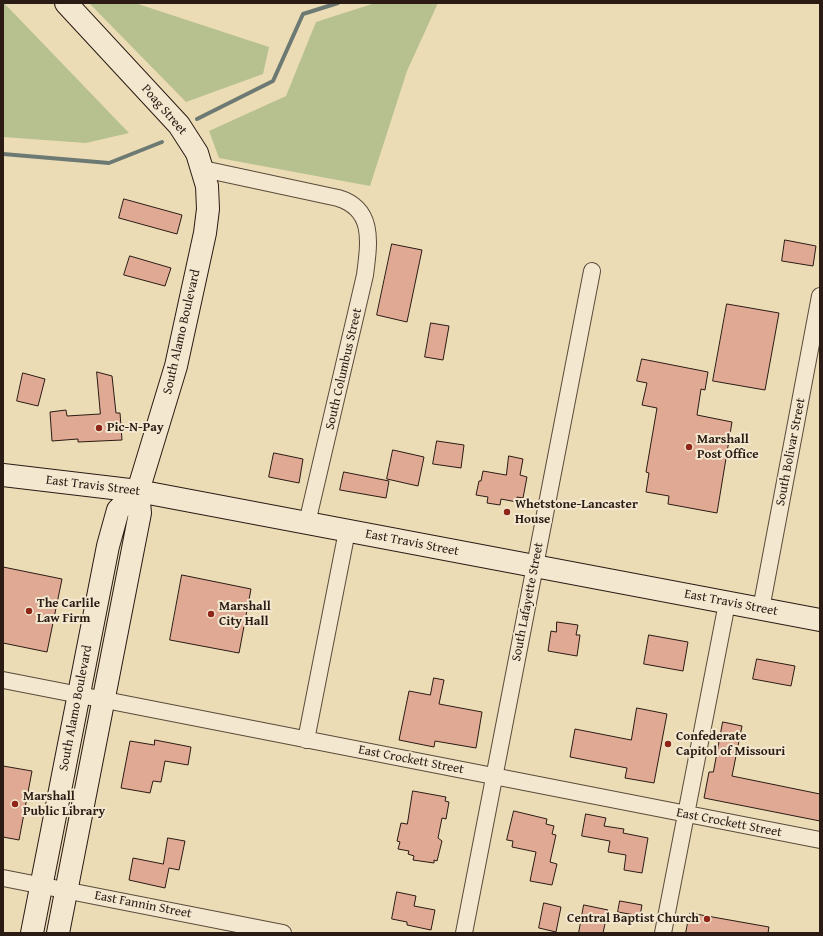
<!DOCTYPE html>
<html>
<head>
<meta charset="utf-8">
<style>
	body { margin:0 }
	#map { position:relative; width:823px; height:936px; overflow:hidden; background:#ecdcb5; font-family:"Gentium Book Plus",serif }
	canvas { display:block }
	.frame { position:absolute; inset:0; border:4px solid #2a1b14; pointer-events:none }
</style>
</head>
<body>
<div id="map">
<canvas width="823" height="936"></canvas>
<div class="frame"></div>
</div>
<script>
const c = document.querySelector('canvas').getContext('2d');
c.lineJoin = 'round';
function fillPath(path, color) {
  c.fillStyle = color;
  c.fill(path, 'evenodd');
}
function trace(path, color, width, dash) {
  c.strokeStyle = color;
  c.lineWidth = width;
  c.lineCap = dash ? 'butt' : 'round';
  c.setLineDash(dash || []);
  c.stroke(path);
}
function label(font, color, halo, rows, align = 'center') {
  c.font = font + ' "Gentium Book Plus",serif';
  c.lineWidth = 4;
  c.setLineDash([]);
  c.textBaseline = 'middle';
  c.strokeStyle = halo;
  c.fillStyle = color;
  for (const [text, x, y, turn = 0] of rows) {
    c.save();
    c.translate(x, y);
    c.rotate((+turn || 0) * Math.PI / 180);
    c.textAlign = isNaN(turn) ? turn : align;
    if (halo) c.strokeText(text, 0, 0);
    c.fillText(text, 0, 0);
    c.restore();
  }
}
fillPath(new Path2D(`
	M3 3H4L129 133 86 143 3 137Z
	M89 3H135L269 47 263 74 186 102Z
	M375 3H438L407 71 370 186 219 158 209 131 286 96 316 22Z`), '#b6c18f');
trace(new Path2D(`
	M197 119 273 81 303 14 338 3
	M3 154 109 163 162 142`), '#6d7a74', 4);
const building = new Path2D(`
	M124 199 182 215 177 234 119 218Z
	M785 240 816 246 813 266 782 261Z
	M392 244 422 250 407 322 377 315Z
	M130 256 171 268 165 286 124 275Z
	M727 304 779 313 765 390 713 381Z
	M431 323 449 326 443 360 425 357Z
	M642 359 708 372 705 390 701 389 697 415 732 422 717 513 668 504 669 496 646 492 649 473 646 472 657 408 642 405 647 383 637 381Z
	M97 372 112 376 116 413H120L122 440 78 442V439L52 441 50 412 66 410 67 416 100 414Z
	M23 373 45 379 38 406 17 401Z
	M437 441 464 445 461 468 433 464Z
	M393 450 424 457 418 486 387 479Z
	M274 453 303 459 299 483 269 477Z
	M509 456 523 459 520 475 527 477 523 498 517 497V502L501 499 500 505 487 503 488 497 476 495 479 481H481L483 471 506 475Z
	M344 472 389 481 386 498 340 490Z
	M3 567 62 579 47 652 3 643Z
	M182 575 251 589 239 653 170 640Z
	M557 622 578 625 576 635H580L577 656 548 651 551 631 556 632Z
	M649 635 688 642 683 671 644 664Z
	M757 659 795 666 791 686 753 679Z
	M434 678 444 680 439 704 482 712 476 748 435 741 434 747 399 740 409 691 430 695Z
	M637 708 667 714 654 783 625 778 627 768 570 757 575 729 631 740Z
	M723 722 742 726 732 776 820 794V821L704 798 709 772H713Z
	M155 740 191 747 188 765 165 761 161 782 153 781 150 793 121 788 130 741 154 745Z
	M3 766 32 771 19 840 3 837Z
	M413 791 446 797 445 801 449 802 446 819 442 818 438 838 442 841 437 861 434 860V863L413 860 414 856 408 854 409 851 398 849 400 842 397 841 401 823 407 824Z
	M514 811 547 819 546 824 554 826 552 834 556 835 550 862 557 864 552 885 530 881 536 852 512 847 513 841 507 840Z
	M586 814 606 818 604 826 624 829 623 833 648 838 642 873 624 870 626 855 608 852 610 841 582 836Z
	M168 838 185 841 179 870 169 868 165 888 129 880 133 858 163 864Z
	M397 892 416 896 414 906 435 910 431 930 407 925V922L392 919Z
	M620 901 642 905 640 916 618 912Z
	M544 903 561 907 556 932 539 928Z
	M584 905 608 910 603 933H579Z
	M690 913 769 927 768 933H686Z`);
fillPath(building, '#e0a994');
trace(building, '#2a1b14', 1);
const street = new Path2D(`
	M203 169 338 198C375 209 369 243 365 275L307 523
	M761 609 820 296
	M3 680 820 840
	M306 740 347 531
	M3 878 283 933
	M464 933 592 271
	M663 933 727 603`);
const secondary = new Path2D(`
	M3 475 138 491 820 620
	M32 933 108 546 118 510 138 491
	M58 933 140 513 138 491 176 366 205 233 208 209 207 186 197 153 179 125 66 3`);
trace(street, '#5a4b3c', 18);
trace(secondary, '#2a1b14', 24);
trace(street, '#f3e8cf', 16);
trace(secondary, '#f3e8cf', 22);
for (const [x, y, r, color] of [
	[99,428,4,"#8f2418"],
	[689,447,4,"#8f2418"],
	[507,512,4,"#8f2418"],
	[29,611,4,"#8f2418"],
	[211,614,4,"#8f2418"],
	[668,744,4,"#8f2418"],
	[15,804,4,"#8f2418"],
	[707,919,4,"#8f2418"]
]) {
  const dot = new Path2D();
  dot.arc(x, y, r, 0, 2 * Math.PI);
  c.fillStyle = color;
  c.fill(dot);
  trace(dot, '#f3e8cf', 1.5);
}
label('13px', '#2a1b14', '#f3e8cf', [
	["Poag Street",164,110,49],
	["South Alamo Boulevard",182,332,-77],
	["South Columbus Street",344,369,-77],
	["South Bolivar Street",791,452,-79],
	["East Travis Street",93,486,7],
	["East Travis Street",412,543,11],
	["South Lafayette Street",528,602,-79],
	["East Travis Street",731,603,11],
	["South Alamo Boulevard",76,708,-79],
	["East Crockett Street",411,760,11],
	["East Crockett Street",729,823,11],
	["East Fannin Street",143,905,11]
]);
label('bold 13px', '#2a1b14', '#f3e8cf', [
	["Pic-N-Pay",107,428],
	["Marshall",697,440],
	["Post Office",697,455],
	["Whetstone-Lancaster",515,505],
	["House",515,520],
	["The Carlile",37,604],
	["Law Firm",37,619],
	["Marshall",219,607],
	["City Hall",219,622],
	["Confederate",676,737],
	["Capitol of Missouri",676,752],
	["Marshall",23,797],
	["Public Library",23,812],
	["Central Baptist Church",699,919,"right"]
], 'left');
</script>
</body>
</html>
